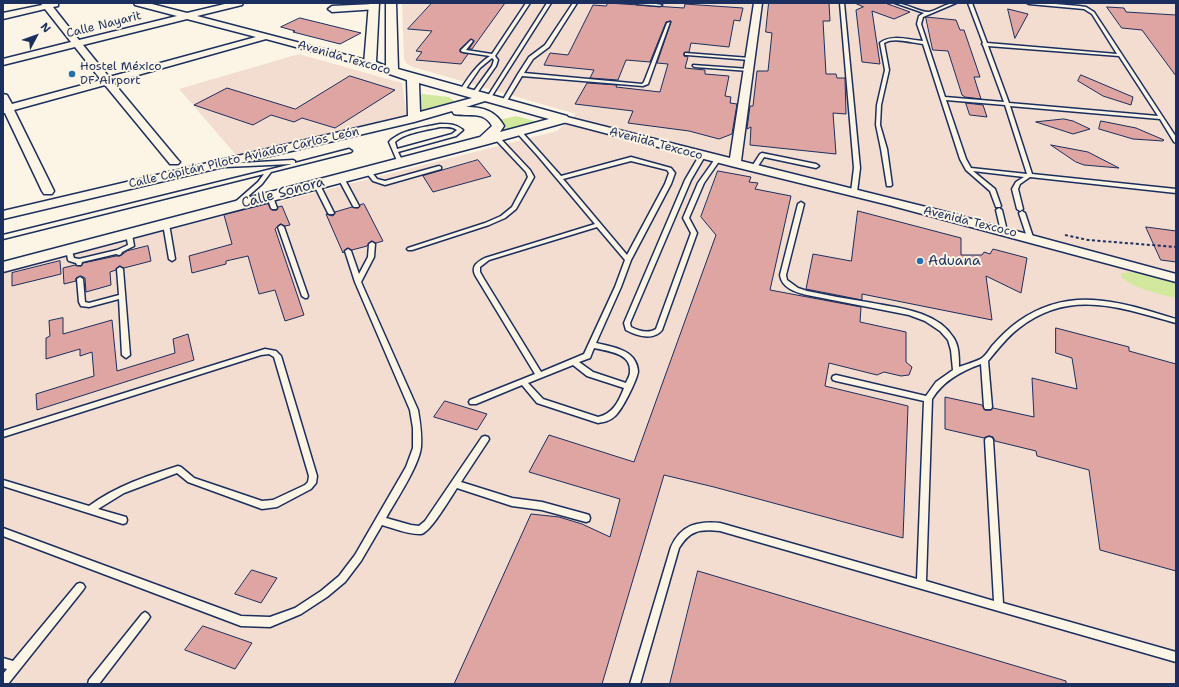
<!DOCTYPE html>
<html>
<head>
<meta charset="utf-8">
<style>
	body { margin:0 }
	#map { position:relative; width:1179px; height:687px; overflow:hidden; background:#fcf5e5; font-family:"Shantell Sans",sans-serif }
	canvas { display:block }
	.frame { position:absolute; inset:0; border:4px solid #1b2f5e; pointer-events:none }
	.north { position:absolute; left:16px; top:16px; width:40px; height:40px; -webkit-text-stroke:3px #fcf5e5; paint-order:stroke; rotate:49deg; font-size:11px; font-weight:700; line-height:16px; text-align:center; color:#1b2f5e }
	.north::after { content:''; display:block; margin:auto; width:14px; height:18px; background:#1b2f5e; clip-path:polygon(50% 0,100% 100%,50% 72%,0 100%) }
</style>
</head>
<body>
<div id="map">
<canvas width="1179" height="687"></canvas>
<div class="frame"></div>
<div class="north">N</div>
</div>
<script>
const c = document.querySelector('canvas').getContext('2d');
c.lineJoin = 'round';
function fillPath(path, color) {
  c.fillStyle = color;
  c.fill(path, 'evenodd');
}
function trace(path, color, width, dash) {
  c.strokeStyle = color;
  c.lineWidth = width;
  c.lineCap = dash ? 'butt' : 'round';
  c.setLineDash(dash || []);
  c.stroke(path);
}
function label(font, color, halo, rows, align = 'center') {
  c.font = font + ' "Shantell Sans",sans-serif';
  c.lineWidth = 4;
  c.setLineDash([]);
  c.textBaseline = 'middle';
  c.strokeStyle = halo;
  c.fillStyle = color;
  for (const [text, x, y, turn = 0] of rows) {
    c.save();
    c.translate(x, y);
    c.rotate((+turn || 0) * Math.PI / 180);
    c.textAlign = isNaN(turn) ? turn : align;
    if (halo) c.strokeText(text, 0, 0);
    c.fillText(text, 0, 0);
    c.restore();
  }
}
fillPath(new Path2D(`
	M402 3H1176V684H3V272L557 131 576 114 413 67 406 63 404 58Z
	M299 54 402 83 407 116 237 156 179 89Z`), '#f3ddd1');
fillPath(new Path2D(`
	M422 94 449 97 454 101 453 104 421 114 419 96Z
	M516 116 535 121 537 124 500 133 501 127 499 120Z
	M1135 272 1176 283V298C1157 293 1136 290 1121 277L1122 273Z`), '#d2e89d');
const building = new Path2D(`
	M432 3H505L472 49H469L474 41 471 39 460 49V52L468 54 461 64 416 60 422 52 416 51 432 31 408 29Z
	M608 3 684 8 685 4 743 8 740 21 734 20 729 47 691 43 689 52 684 53V56L688 57 685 68 705 70V74L729 76 725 96 731 97 730 103 737 104 732 134 719 139 689 131 628 123 633 111 575 104 587 83 617 85 616 87 660 92 668 64 657 63 671 22V21L666 22 650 62 626 60 618 80 590 78 594 70 544 65 550 53 568 55 593 5 606 6Z
	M769 3H829L830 21H823L826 74H836L837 78H845L846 114 833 113 836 154 750 145 751 127 747 129 750 106H753L757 71H768L772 33 766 32Z
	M855 3H885L910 12 894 19 872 11 880 64 862 62 856 10 863 7Z
	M1107 7 1124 8 1126 12 1176 15V76L1142 30 1122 28Z
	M1008 9 1028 14 1015 38Z
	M926 17 956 20 960 30H964L980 77H974L981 99 965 97 962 95 948 51 933 50Z
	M300 18 361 33 340 44 293 32 295 31 281 27Z
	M1081 75 1133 97 1131 105 1103 96 1078 81Z
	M350 76 395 90 335 128 302 118 294 122 271 115 253 125 194 105 227 88 295 109Z
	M966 103 983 105 987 117 970 115Z
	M1064 119 1073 121 1090 129 1073 134 1036 122Z
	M1101 121 1136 128 1164 140 1163 141 1133 139 1099 129Z
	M1051 145 1088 152 1119 168 1084 165 1076 162Z
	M478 160 491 176 433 192 423 176Z
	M718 171 751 177 749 182 758 183 755 189 791 196 770 290 861 307 860 322 906 332V362L912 367 909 375 901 376 884 372 877 375 829 363 825 386 908 406 903 538 714 487 664 475 602 684H454L531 514 559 517 582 524 610 537 620 499 529 472 549 435 634 462 716 235 701 217Z
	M268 204 272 210H277L278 207 282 206 290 225 285 226 280 224 275 229 304 315 285 321 275 290 259 294 248 256 226 261V264L192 273 189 256 232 244 224 215Z
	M364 204 383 241 376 243 371 241 367 246 352 250 347 248 343 253 326 214 333 216 335 213V212L352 207 358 208 360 205Z
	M858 211 961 238V255H982L984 252 990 254 993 249 1027 258 1021 293 986 276 992 320 862 294V300L806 289 813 254 851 261Z
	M1146 227 1176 231V262L1161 260Z
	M148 246 151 261 124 268 119 266 116 270 110 272 111 285 86 292 85 278 81 276 76 278V281L64 284 63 268 75 265 81 266 83 263 116 256H120L127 251Z
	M60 261 61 274 12 286V273Z
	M63 318V334L112 320 117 371 175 353 173 339 188 334 194 360 37 410 36 394 94 376 92 352 80 356V349L46 359V338L50 336 49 321Z
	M1056 328 1129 347V351L1176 364V571L1100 550 1089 470 1037 456 1036 451 995 441 993 437 989 436 984 438 945 429V397L982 405 985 410H991L993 408 1034 417 1032 378 1077 389 1072 358 1056 353Z
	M445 401 487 414 477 430 434 417Z
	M252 570 277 578 261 603 235 594Z
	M698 571 1066 681V684H670Z
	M203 626 252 643 235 669 185 650Z`);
fillPath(building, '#dfa5a2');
trace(building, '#1b2f5e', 1);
const service = new Path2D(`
	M526 3H530L495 56 498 60 496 66 475 96 471 95 492 66 494 60 492 58 480 68 463 93H459V92C468 78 476 65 490 56L463 52 461 51V50L471 40 473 41 466 50 492 54Z
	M547 3H551L490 99 486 100V99Z
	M573 3H577L549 47 533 59 524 73 642 84 644 82 667 23 670 22 648 84 643 86 522 76 505 104H501V103L518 74 529 57 545 45Z
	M635 3H650L662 5 660 6 637 4Z
	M840 3H844L860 168 857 192 854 194 851 192 854 168Z
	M895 3C905 3 922 13 929 12 938 10 946 3 956 3L923 17 921 24 945 97 1004 102 983 45 982 44 983 43 968 3H972L987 43 1117 54 1092 14 1084 9 1029 4 1027 3H1043L1079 6 1086 7 1094 12 1176 137V143L1174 142 1160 119 1010 106 1032 174 1176 189V193L1030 177 1020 184 1018 189 1023 209 1020 211 1017 209 1012 189 1016 182 1024 177 973 171 995 189 1001 206 1000 207H996L990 191 966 170 960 159 923 44C911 43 895 37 884 43L889 70 881 105 880 125 887 149 892 185 891 186H887L881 149 876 125 877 105 885 70 880 43C891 34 909 40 923 41L917 24 919 16 924 13ZM988 46 1119 56 1158 116 1009 103ZM946 100 1005 105 1027 174 971 168 966 159Z
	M685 53 750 58 752 59 750 60 687 55H685Z
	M693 65 749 69 751 70 749 71 695 67 693 66Z
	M440 124C449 124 456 124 463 130L456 136 398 152 403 162 402 163H398L389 142C400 130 425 127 440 124ZM440 127C446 127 452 126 457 130L452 134 397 149 395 142C404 133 427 130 440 127Z
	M519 130 521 131 561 176 631 157 671 168 675 173 671 184 631 260 621 287 596 343C608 346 625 348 633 358 636 362 638 368 638 372 636 382 622 410 615 416 610 421 604 422 598 423L537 403 522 385 476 404H470L469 402 470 400 535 374 475 275C471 266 477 262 485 258L595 224 537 155 517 133V131ZM631 161 667 170 669 173 665 184 627 255 563 179ZM597 227 625 260 615 287 584 354 541 372 484 279 480 272V267L489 260ZM594 348C607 351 632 353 630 372 630 376 627 380 626 383L593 372 579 362 590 358ZM573 365 587 376 624 388C619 401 613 414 598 417L543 399 528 383Z
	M497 136 499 137 530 170 534 177 516 209 505 218 489 225 412 250H408L407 249 408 248 485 223 501 216 512 207 528 177 526 172 495 139V137Z
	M349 149 352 151 351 152 271 172 262 184 238 205 236 206 233 204 258 182 264 174 3 239V235L292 164 226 167 223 165 224 164 293 160 295 161V163Z
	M762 153 816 164 819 166 816 168 764 157 756 169H752L751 168 760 154Z
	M702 154 705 156 691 180 630 323 631 327C639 331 648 334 656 329L691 233 683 218 698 183 715 159H719L720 160 704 183 689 218 697 233 662 330C653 341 637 336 626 330L624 323 685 180 699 156Z
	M439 166 441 167V169L385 185 373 181 365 171 366 170H370L377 179 385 181Z
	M341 176 344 178 359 206 358 207H354L353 206 338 178Z
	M317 183 320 185 334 213 333 214H329L328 213 314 185Z
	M270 195 273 197 277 208 276 209H272L271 208 267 197Z
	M801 202 804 204 786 275 787 280 798 288 807 291C827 295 847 299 867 302 896 308 936 310 953 337 959 345 959 357 959 367 966 364 976 362 982 358 986 355 989 350 992 346 1000 337 1009 328 1019 321 1071 285 1120 302 1176 319V323C1121 308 1070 288 1019 328 1007 337 998 349 988 361L992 407 991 409H985L984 407 981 364C961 371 943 381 932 399L926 581 994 601 985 440 986 438 989 437 992 438 993 440 1003 603 1176 652V662L720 531C700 529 690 530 679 548L640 684H630L671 547C681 525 697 521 720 523L917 579 924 401 836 381 833 380 832 378 833 376 836 375 926 396 936 382 953 370 951 350 948 340 940 331 925 321 909 315 807 295C795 292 782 288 780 275L798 204Z
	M999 208 1002 210 1007 231 1006 232H1002L1001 231 996 210Z
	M1022 211 1025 213 1033 237 1032 238H1028L1027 237 1019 213Z
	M166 222 169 224 175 259 172 261 169 259 163 224Z
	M281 225 284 227 308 296 307 298H305L302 296 278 227Z
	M129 232 132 234 134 246 122 252 121 254 119 255 116 254 82 262 81 265H77L76 263 69 261 68 260 66 249 67 248H71L74 258 79 259 117 250 128 245 126 234Z
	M372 242 375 244 374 257 361 282 418 410C420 422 422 434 421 447 419 466 396 500 386 518L411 525 419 526 425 521 482 437 485 436 488 437 489 439 488 441 461 482 512 498 542 502 586 514 589 515 590 518 589 521 586 522 542 510 512 506 457 488C451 497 430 533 421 534 410 535 392 528 382 525L361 561 345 582 327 597 301 614 270 627 241 626 3 536V528L241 616 270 617 295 608 321 591 339 576 355 555 406 467 413 448V428L410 410 355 282 345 251 348 249 351 251 359 274 368 257 369 244Z
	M120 267 123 269 130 355 126 358 122 355 119 299 89 307 81 306 79 302 77 279 80 277 83 279 85 302 89 303 119 295 117 269Z
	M265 349 276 351 281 356 317 476 316 483 311 489 277 507 262 509 188 482 177 473 124 493 98 509 126 517 127 520 126 523 123 524 3 486V480L89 506C116 486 147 476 178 466L181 467 194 478 262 501 273 500 305 485 308 482 309 476 274 357 269 354 261 355 3 437V431Z
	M80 583 83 584 85 587 83 590 8 684H3V674L7 669 3 668V658L13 661 77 584Z
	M145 612 148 614 150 617 148 620 99 684H88L89 680 142 614Z`);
const minor = new Path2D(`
	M41 3H58V6L53 7 79 40 177 16 135 5 134 3H148L187 13 229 3H243L242 5 197 16 373 62 375 64 370 67 266 39 113 82 178 160 180 162 178 164H170L105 85 14 110 54 191 52 194H44L42 191 5 113H3V94L7 95 12 104 101 80 75 47 3 65V59L71 42 45 9 3 19V13L42 5ZM187 19 256 37 109 77 83 45Z
	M754 3H762L741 161 938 210 1176 274V282L889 205 731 166 559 121 558 119 563 116 730 158Z
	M374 4 378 7 377 9 332 12 328 9 332 6Z`);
const tertiary = new Path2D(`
	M369 3H379L376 62 386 66V3H396L398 69 567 116 569 119 567 122 488 144 3 272V262L480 137 492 126C484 110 468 117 454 114L452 111 414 122 3 219V211L408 116 407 80 366 66 364 64ZM419 83 472 98 420 112ZM485 101 549 119 500 132 504 126C496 111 483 107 466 107Z`);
trace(service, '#1b2f5e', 3);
trace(minor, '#1b2f5e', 3);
trace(tertiary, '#1b2f5e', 3);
trace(new Path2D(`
	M1065 235 1088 240 1176 247`), '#1b2f5e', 2, [3, 2.5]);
fillPath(service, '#fcf5e5');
fillPath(minor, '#fcf5e5');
fillPath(tertiary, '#fcf5e5');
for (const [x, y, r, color] of [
	[72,74,4,"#1f6fb2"],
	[920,261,4,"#1f6fb2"]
]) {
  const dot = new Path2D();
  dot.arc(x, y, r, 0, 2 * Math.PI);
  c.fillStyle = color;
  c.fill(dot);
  trace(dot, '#fcf5e5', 1.5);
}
label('12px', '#1b2f5e', '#fcf5e5', [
	["Calle Nayarit",104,25,-14],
	["Avenida Texcoco",344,58,16],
	["Avenida Texcoco",656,144,15],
	["Calle Capitán Piloto Aviador Carlos León",244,158,-13],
	["Avenida Texcoco",970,222,14]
]);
label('12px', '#1b2f5e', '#fcf5e5', [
	["Hostel México",80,67],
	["DF Airport",80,81]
], 'left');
label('14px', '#1b2f5e', '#fcf5e5', [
	["Calle Sonora",283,193,-15]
]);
label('14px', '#1b2f5e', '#fcf5e5', [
	["Aduana",928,261]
], 'left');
</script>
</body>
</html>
